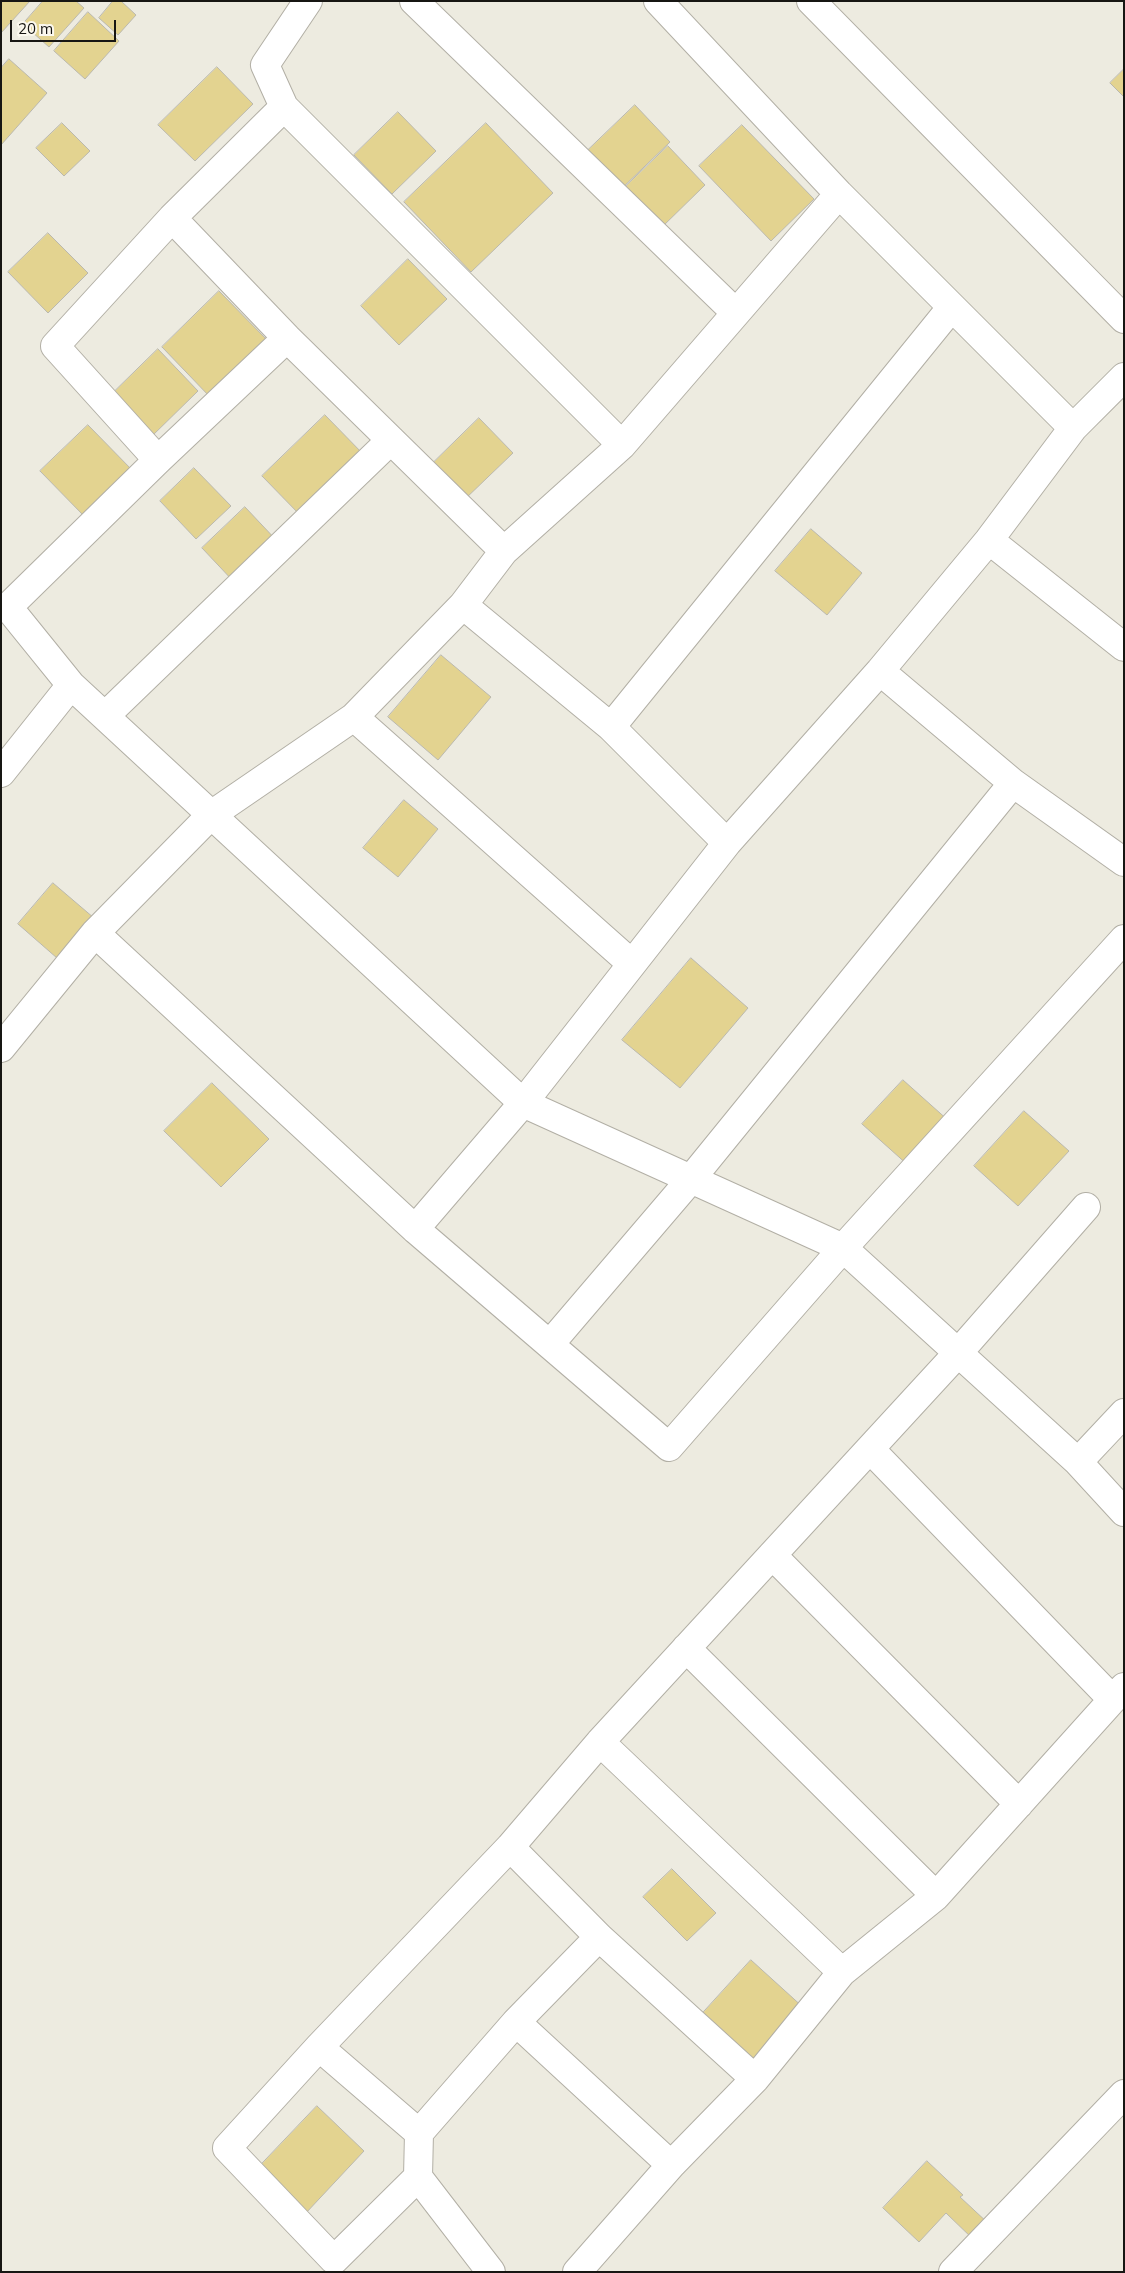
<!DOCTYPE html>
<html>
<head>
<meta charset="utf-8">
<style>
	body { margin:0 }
	#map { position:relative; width:1125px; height:2273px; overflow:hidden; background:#edebe0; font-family:Mulish,sans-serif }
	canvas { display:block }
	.frame { position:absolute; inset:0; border:2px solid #171613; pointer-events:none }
	.scale { position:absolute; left:10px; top:20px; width:106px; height:22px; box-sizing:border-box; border:2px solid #171613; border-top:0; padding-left:6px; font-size:15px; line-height:18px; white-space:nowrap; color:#171613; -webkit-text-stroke:4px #fbf8ee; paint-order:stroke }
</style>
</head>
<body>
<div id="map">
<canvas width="1125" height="2273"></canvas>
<div class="frame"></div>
<div class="scale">20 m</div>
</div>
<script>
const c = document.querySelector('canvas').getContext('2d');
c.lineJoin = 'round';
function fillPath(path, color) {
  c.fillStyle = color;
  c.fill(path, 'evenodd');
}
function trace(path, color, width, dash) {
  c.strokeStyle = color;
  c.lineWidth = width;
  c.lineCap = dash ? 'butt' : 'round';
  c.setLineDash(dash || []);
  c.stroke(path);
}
const building = new Path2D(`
	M1 1H30L1 33Z
	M43 1H76L84 8 49 47 23 24Z
	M113 1H121L136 15 118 35 99 18Z
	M88 12 119 41 85 79 54 51Z
	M9 59 47 93 1 145V68Z
	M217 67 253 104 195 161 158 125Z
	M1124 69V97L1110 83Z
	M635 105 670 142 618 192 583 155Z
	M398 112 436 151 392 194 354 155Z
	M62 123 90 151 64 176 36 148Z
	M486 123 553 193 471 272 404 202Z
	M742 125 814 199 771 241 699 166Z
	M668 146 705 185 660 229 622 190Z
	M48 233 88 273 48 313 8 272Z
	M408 259 447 299 399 345 361 306Z
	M219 291 269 342 211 398 162 347Z
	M158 349 198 391 150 438 110 396Z
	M325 415 365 456 302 517 262 476Z
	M479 418 513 453 463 501 430 466Z
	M88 425 133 471 85 517 40 471Z
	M194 468 231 506 196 539 160 501Z
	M245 507 278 542 235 583 202 548Z
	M811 529 862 573 827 615 775 571Z
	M441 655 491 697 438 760 388 717Z
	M404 800 438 829 398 877 363 848Z
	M53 883 101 924 65 965 18 924Z
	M691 958 748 1008 680 1088 622 1040Z
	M903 1080 950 1122 909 1166 862 1124Z
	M212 1083 269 1139 221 1187 164 1131Z
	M1024 1111 1069 1151 1018 1206 974 1166Z
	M672 1869 716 1913 687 1941 643 1897Z
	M751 1960 805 2009 755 2065 701 2015Z
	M317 2106 364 2151 305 2214 257 2169Z
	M927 2161 963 2195 960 2197 989 2224 974 2240 946 2213 919 2242 883 2208Z`);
fillPath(building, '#e3d390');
trace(building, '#bab8ae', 1);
const street = new Path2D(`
	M308 1 265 65 284 107 622 445
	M414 1 736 313
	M658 1 839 194 1073 428
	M172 218 287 338 504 551
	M158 460 55 346 172 218 284 107
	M989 540 1124 647
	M463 605 611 727 727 843
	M880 671 1013 783 1124 862
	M71 685 8 607 158 460 287 338
	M105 716 391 440
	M354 717 632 964
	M611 727 951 308
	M1 773 71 685 523 1103 843 1248 1078 1462 1124 1512
	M95 933 415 1229 669 1447 843 1248 1124 939
	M1 1048 95 933 211 815 354 717 463 605 504 551 622 445 839 194
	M415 1229 523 1103 727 843 880 671 989 540 1073 428 1124 377
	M550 1344 691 1179 1013 783
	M870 1449 1112 1699
	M1078 1462 1124 1413
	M772 1555 1019 1804
	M686 1648 936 1896
	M600 1742 842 1972
	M510 1847 599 1937 755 2079
	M599 1937 516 2022 419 2133 418 2177 334 2260 227 2148 319 2047 510 1847 600 1742 958 1353 1086 1207
	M516 2022 671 2165
	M319 2047 419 2133
	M418 2177 491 2272
	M577 2272 671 2165 755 2079 842 1972 936 1896 1124 1687
	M953 2272 1124 2094`);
const secondary = new Path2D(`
	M811 1 1124 319`);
trace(street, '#b2afa5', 30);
trace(secondary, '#b2afa5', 30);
trace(street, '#fff', 28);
trace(secondary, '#fff', 28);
</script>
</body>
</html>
